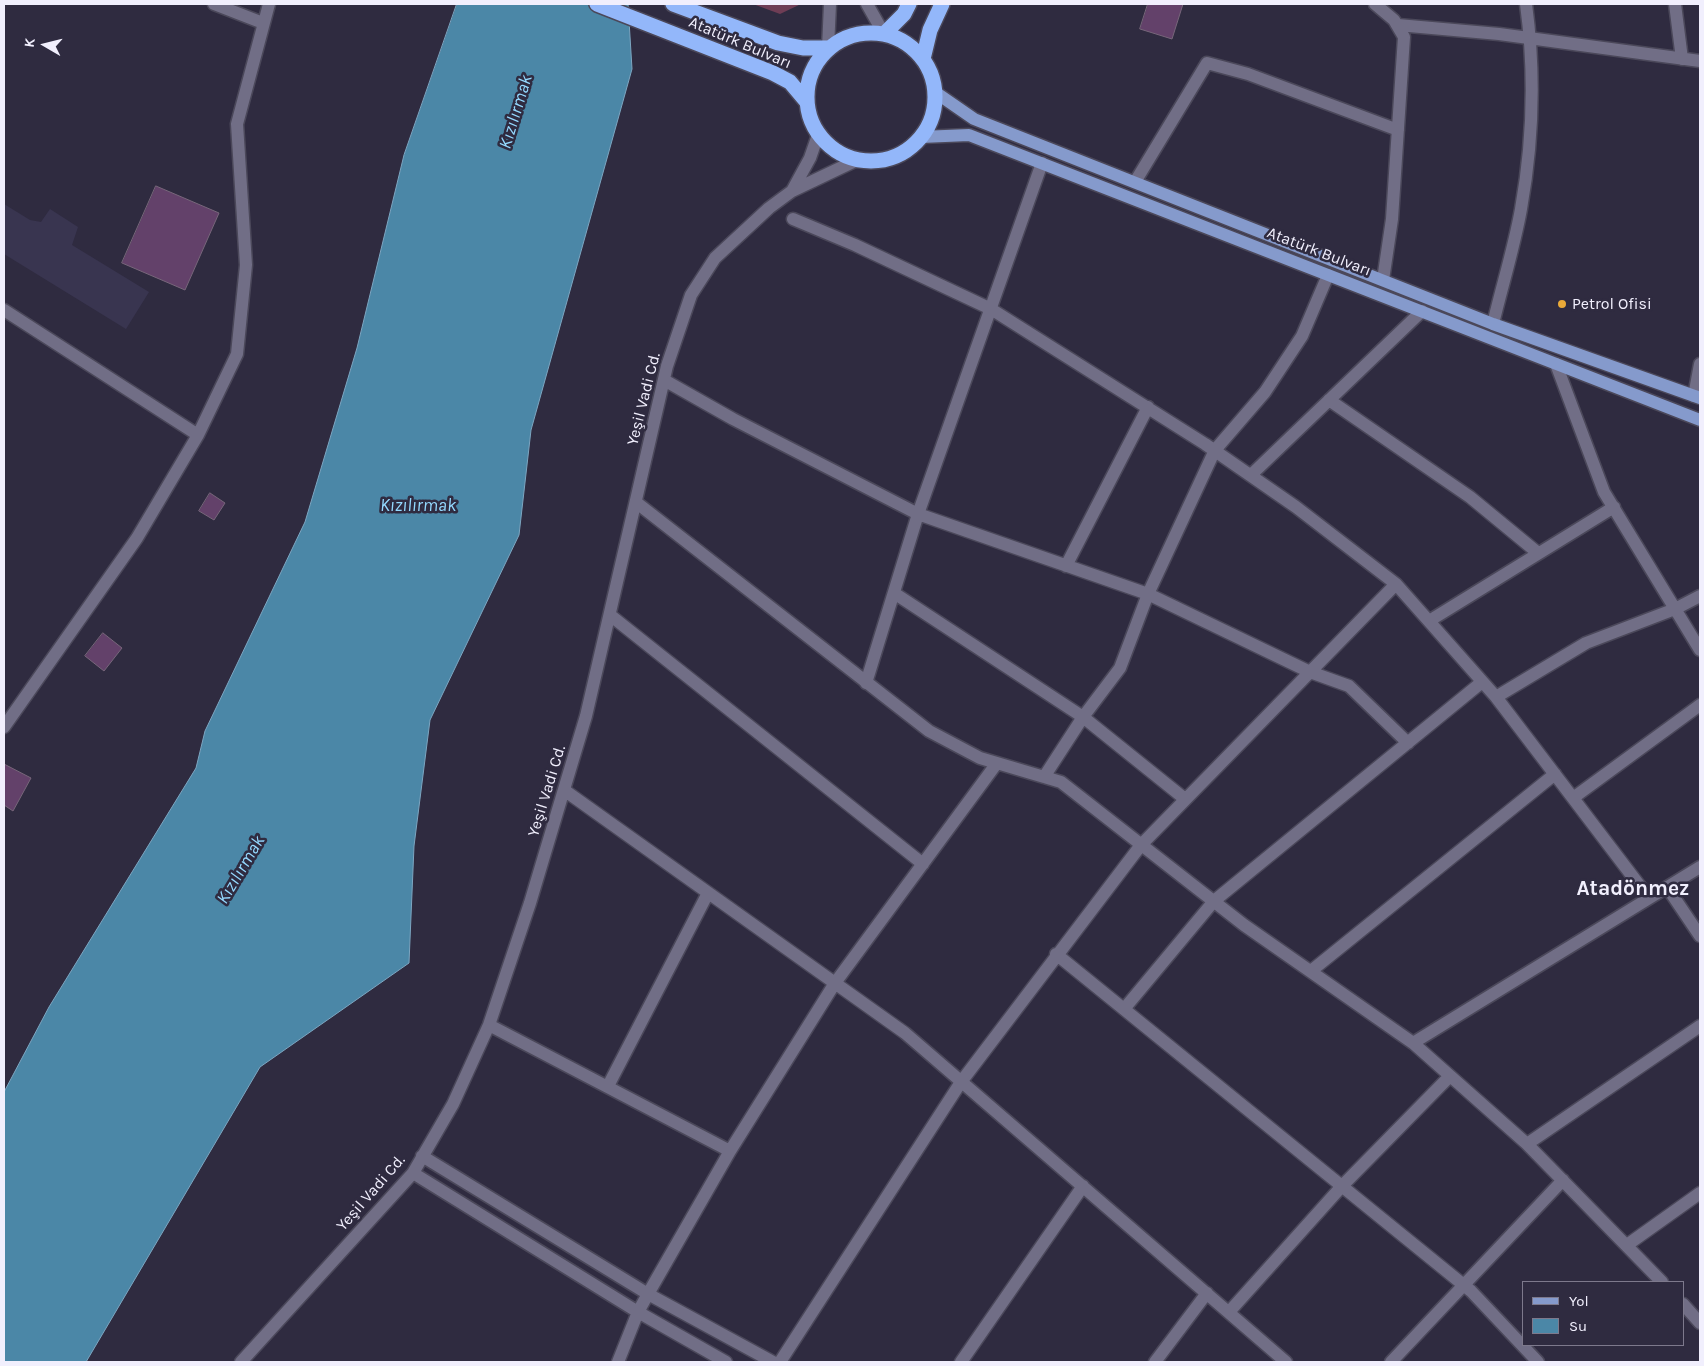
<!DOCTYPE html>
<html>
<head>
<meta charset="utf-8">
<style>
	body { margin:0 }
	#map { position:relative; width:1704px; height:1366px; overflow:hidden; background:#2f2b40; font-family:Karla,sans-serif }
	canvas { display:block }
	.frame { position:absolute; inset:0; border:5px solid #f1effd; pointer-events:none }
	.legend { position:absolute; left:1522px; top:1281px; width:162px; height:65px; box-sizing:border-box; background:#2f2b40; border:1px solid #7d798c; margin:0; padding:6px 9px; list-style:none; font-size:15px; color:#f1effd }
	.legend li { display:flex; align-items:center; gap:10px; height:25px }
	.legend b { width:25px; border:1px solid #7d798c }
	.north { position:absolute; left:20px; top:20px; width:50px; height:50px; -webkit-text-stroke:4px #2f2b40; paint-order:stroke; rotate:278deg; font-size:14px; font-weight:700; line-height:20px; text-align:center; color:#f1effd }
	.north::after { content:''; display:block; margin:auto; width:18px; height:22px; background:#f1effd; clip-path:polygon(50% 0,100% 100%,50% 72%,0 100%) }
</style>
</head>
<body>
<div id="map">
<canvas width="1704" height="1366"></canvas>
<div class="frame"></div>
<ul class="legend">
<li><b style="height:6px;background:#859acc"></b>Yol</li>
<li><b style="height:14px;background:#4b87a7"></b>Su</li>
</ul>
<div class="north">K</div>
</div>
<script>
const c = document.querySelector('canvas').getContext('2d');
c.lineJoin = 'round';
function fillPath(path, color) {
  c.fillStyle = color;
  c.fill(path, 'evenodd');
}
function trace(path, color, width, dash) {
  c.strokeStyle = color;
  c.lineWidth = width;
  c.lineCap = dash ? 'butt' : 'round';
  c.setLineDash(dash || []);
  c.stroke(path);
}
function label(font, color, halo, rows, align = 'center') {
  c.font = font + ' Karla,sans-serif';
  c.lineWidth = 5;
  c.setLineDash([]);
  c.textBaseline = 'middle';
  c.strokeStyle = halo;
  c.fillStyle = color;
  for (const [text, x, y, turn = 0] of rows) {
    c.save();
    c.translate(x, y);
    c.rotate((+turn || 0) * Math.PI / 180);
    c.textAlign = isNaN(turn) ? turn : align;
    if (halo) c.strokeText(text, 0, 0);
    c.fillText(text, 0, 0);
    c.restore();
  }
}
fillPath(new Path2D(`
	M4 204 30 220 41 222 50 209 78 227 72 245 149 292 126 329 4 254Z`), '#393550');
fillPath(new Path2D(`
	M753 4H801L780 14Z`), '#6f3d55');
const water = new Path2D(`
	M457 4H628L632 69 531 430 519 535 430 720 414 846 409 963 260 1067 86 1362H4V1092L49 1007 196 768 205 731 305 522 357 348 404 155Z`);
fillPath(water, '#4b87a7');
trace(water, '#7da6c1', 1);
const building = new Path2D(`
	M1148 4H1183L1172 39 1140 29Z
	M156 186 219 213 185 290 122 263Z
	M210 493 225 503 214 520 199 511Z
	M103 633 122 648 104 671 85 656Z
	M4 764 31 778 13 811 4 805Z`);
fillPath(building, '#63416a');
trace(building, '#77667a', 1);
const minor = new Path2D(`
	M214 4 263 23
	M867 4 884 34
	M1375 4 1394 20 1404 37 1392 219 1383 280
	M1675 4 1682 59
	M1398 25 1499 34 1700 61
	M828 48 830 4
	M1135 182 1207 63 1248 74 1398 130
	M792 191 810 158 818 135
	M793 219 855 245 991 309 1205 444 1296 507 1396 584 1496 697 1649 898
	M4 310 198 435 137 538 4 727
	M1493 324C1502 286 1514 248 1521 209 1533 142 1535 71 1526 4
	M1556 364 1604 492 1700 650
	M664 380 733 419 918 514 1148 594 1310 672 1349 686 1408 743
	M1694 396 1700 364
	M1329 400 1470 497 1538 553
	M198 435 237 354 246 265 237 124 269 4
	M1251 475 1422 311
	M637 503 929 731 980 758 1061 782 1244 925 1413 1043 1527 1144 1662 1282
	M1066 566 1148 407
	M894 593 1083 717 1185 799
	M610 615 923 864
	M1429 621 1614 507
	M866 683 918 514 1042 163
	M1496 697 1586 643 1675 609 1700 596
	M1044 777 1083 717 1120 668 1148 594 1215 450 1265 392 1302 336 1328 275
	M564 790 905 1033 1286 1362
	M1573 798 1700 705
	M1667 887 1700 936
	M1056 954 1471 1291 1538 1362
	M1311 971 1555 774
	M1124 1009 1214 901 1482 682
	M489 1025 730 1151
	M1413 1043 1700 867
	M608 1086 708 893
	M1527 1144 1700 1026
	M422 1156 648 1294 773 1362
	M413 1173 638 1312 726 1362
	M1627 1245 1700 1193
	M1683 1304 1700 1323
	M1229 1312 1342 1186 1450 1076
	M241 1362 413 1173 453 1104 489 1025 530 903 586 716 667 366 691 295 715 258 769 208 792 191 857 160
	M618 1362 638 1312 648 1294 730 1151 835 983 997 763
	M780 1362 961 1082 1141 845 1396 584
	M961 1362 1083 1186
	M1155 1362 1207 1293
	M1391 1362 1563 1180`);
const major = new Path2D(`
	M935 92 974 119 1493 324 1700 398
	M921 137 969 135 1700 420`);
const highway = new Path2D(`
	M597 4 773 73 790 82 806 101
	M673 4 778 43 803 48H828
	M807 97a64 64 0 1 1 128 0a64 64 0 1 1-128 0Z
	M884 34 904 14 909 4
	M923 59 930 30 942 4`);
trace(minor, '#4b485a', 15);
trace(major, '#4b485a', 15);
trace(highway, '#4b485a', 18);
trace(minor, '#716e86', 12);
trace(major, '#859acc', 12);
trace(highway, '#93b7fa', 15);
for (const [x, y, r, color] of [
	[1562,304,5,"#eaaa39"]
]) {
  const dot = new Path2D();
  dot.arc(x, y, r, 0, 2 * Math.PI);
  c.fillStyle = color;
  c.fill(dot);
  trace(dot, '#2f2b40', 2);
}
label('16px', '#f1effd', '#2f2b40', [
	["Atatürk Bulvarı",740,43,23],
	["Atatürk Bulvarı",1319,252,21],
	["Yeşil Vadi Cd.",644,399,-76],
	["Yeşil Vadi Cd.",547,791,-73],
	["Yeşil Vadi Cd.",371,1193,-49]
]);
label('16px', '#f1effd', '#2f2b40', [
	["Petrol Ofisi",1572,304]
], 'left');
label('italic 18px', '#94d9ff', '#2f2b40', [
	["Kızılırmak",516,112,-73],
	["Kızılırmak",418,506],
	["Kızılırmak",241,870,-59]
]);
label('bold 21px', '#f1effd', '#2f2b40', [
	["Atadönmez",1633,889]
]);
</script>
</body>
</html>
